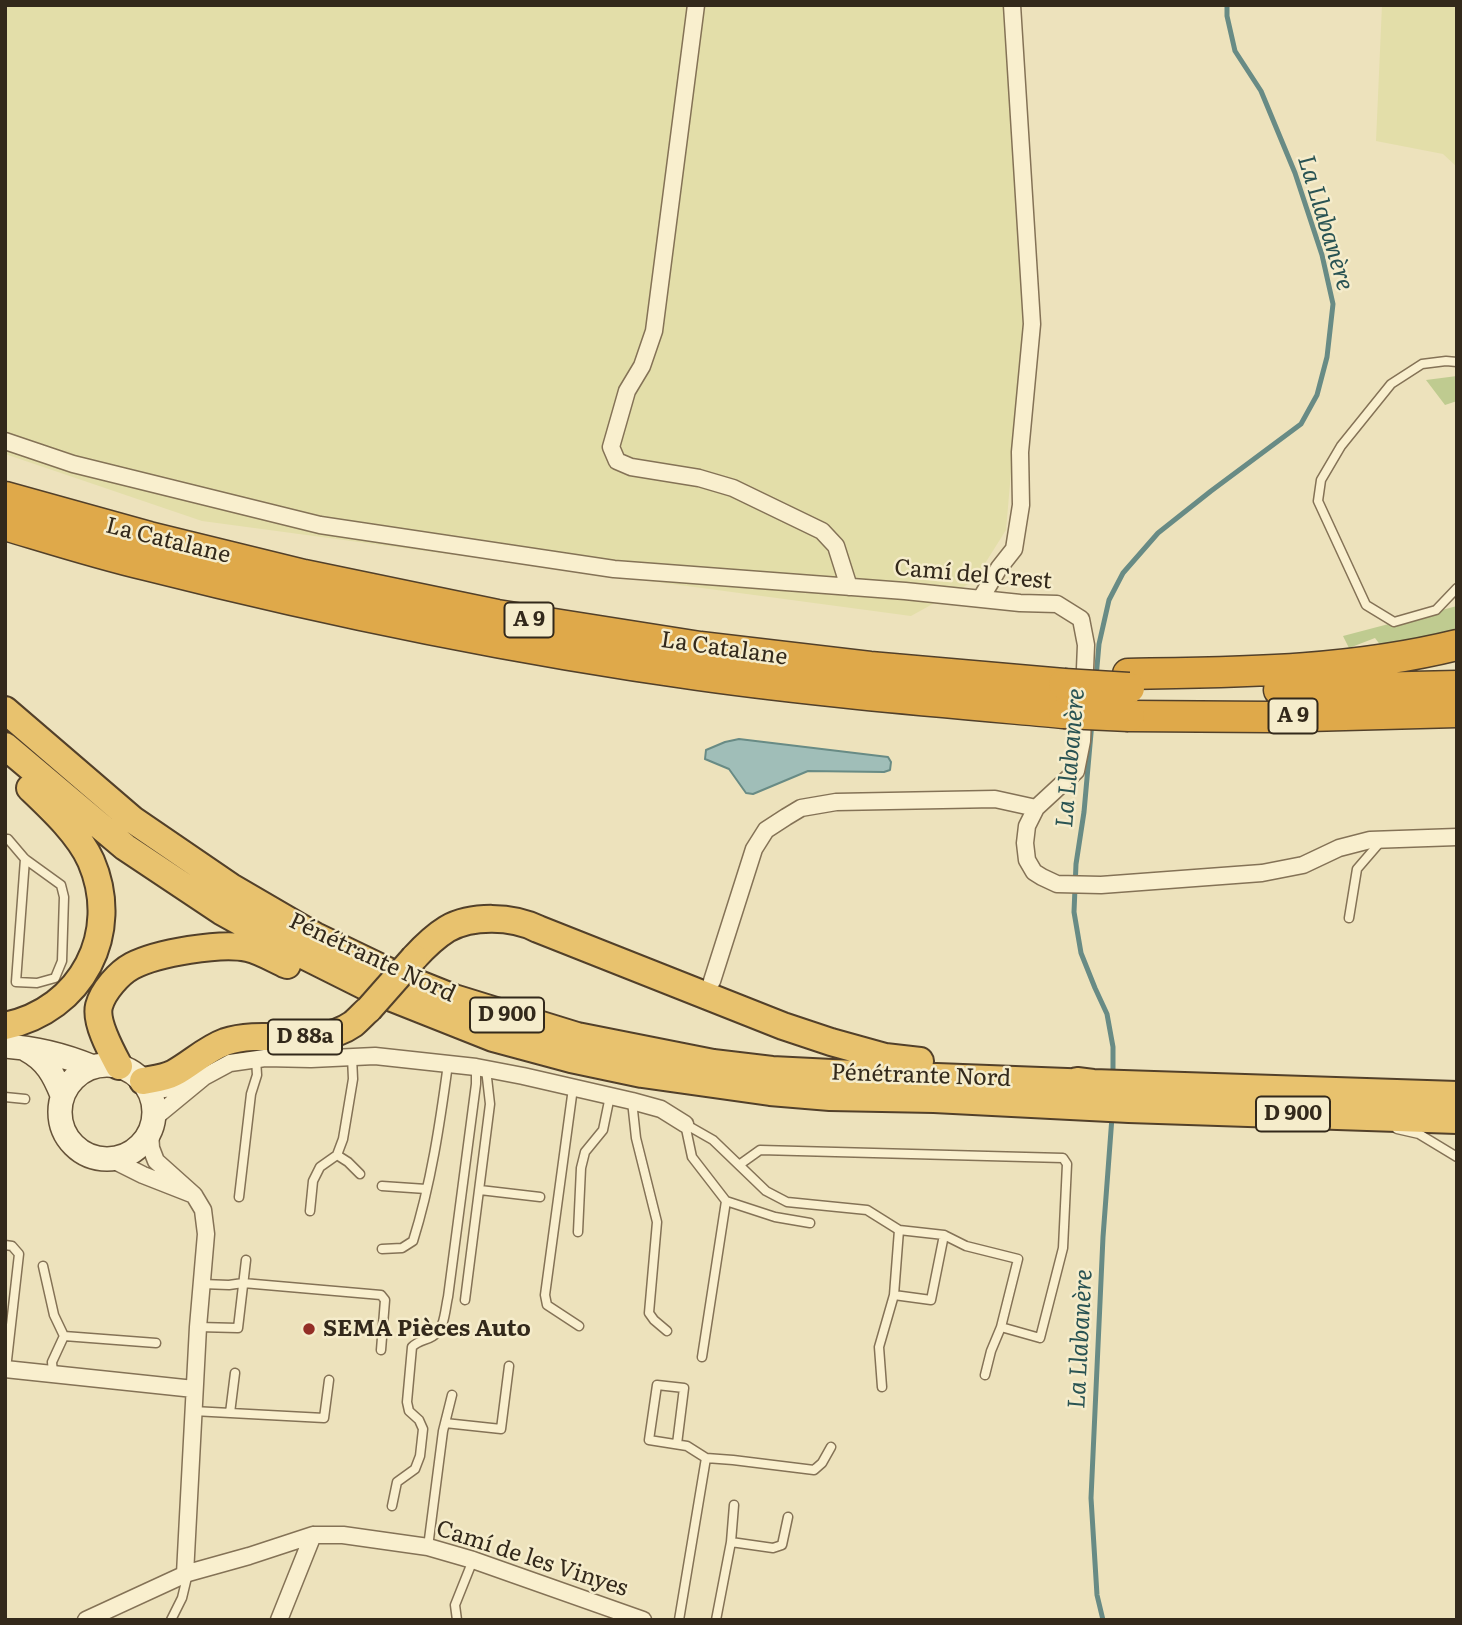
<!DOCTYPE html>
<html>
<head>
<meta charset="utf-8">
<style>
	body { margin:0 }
	#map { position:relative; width:1462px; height:1625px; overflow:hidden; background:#ede2bc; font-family:Literata,serif }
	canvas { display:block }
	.frame { position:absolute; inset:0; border:7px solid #33291b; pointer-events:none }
</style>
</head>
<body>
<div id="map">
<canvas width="1462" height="1625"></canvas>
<div class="frame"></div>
</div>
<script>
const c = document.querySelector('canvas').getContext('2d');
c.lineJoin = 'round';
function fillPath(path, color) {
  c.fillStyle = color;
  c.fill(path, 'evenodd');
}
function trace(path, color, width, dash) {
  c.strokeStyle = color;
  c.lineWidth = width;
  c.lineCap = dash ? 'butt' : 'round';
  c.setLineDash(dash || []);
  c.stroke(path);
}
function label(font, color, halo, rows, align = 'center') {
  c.font = font + ' Literata,serif';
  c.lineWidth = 5;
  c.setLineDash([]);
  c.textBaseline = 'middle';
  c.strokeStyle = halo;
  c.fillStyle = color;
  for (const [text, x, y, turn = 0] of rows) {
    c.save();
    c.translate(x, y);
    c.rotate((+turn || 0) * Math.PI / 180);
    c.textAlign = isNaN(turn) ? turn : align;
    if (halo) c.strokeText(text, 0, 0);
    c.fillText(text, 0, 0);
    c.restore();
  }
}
fillPath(new Path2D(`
	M5 5H1006L1024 322 1006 530 974 581 911 616 202 521 5 454Z
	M1382 5H1457V167L1443 154 1376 141Z`), '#e3dea9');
fillPath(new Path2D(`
	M1457 376V401L1445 405 1426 380Z
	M1457 606V631L1381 646 1375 638 1349 648 1343 636Z`), '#bfcb90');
const water = new Path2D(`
	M739 739 888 757 891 762 890 770 884 772 808 771 753 794 746 793 729 769 705 759 706 750 725 742Z`);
fillPath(water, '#a0beb8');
trace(water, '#688b85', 2);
trace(new Path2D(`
	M1096 678 1099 644 1109 600 1123 573 1158 533 1211 491 1301 424 1317 395 1327 357 1333 304 1322 255 1295 173 1261 91 1235 51 1227 16V5
	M1092 722 1084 812 1076 864 1074 912 1081 953 1095 988 1107 1014 1113 1047V1076
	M1103 1620 1097 1595 1091 1498 1103 1237 1112 1117`), '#688b85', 5);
const service = new Path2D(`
	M1457 362 1446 361 1422 364 1391 384 1341 446 1321 480 1318 501 1366 605 1394 622 1436 610 1457 588
	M5 839H8L25 859 61 885 64 897 62 961 55 978 37 983 16 982 25 859
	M1349 918 1357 869 1382 840
	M573 1088 545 1295 547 1305 579 1326
	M5 1097 25 1099
	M632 1101 636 1138 657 1222 649 1313 654 1320 667 1331
	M685 1124 713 1140 766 1191 787 1202 867 1210 899 1230 894 1295 879 1347 882 1387
	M685 1124 692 1157 726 1201 775 1217 810 1223
	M1397 1129 1419 1134 1457 1157
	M337 1155 348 1162 360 1174
	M739 1165 760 1150 1063 1158 1067 1164 1063 1248 1040 1338 1001 1327 1018 1259 966 1246 944 1235 899 1230
	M382 1186 426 1189
	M480 1190 540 1197
	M239 1197 251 1094 257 1075 256 1059
	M310 1211 313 1181 320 1167 337 1155 343 1139 353 1079 352 1057
	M578 1232 581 1168 585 1152 603 1130 610 1096
	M5 1245 12 1246 19 1254 6 1369
	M382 1249 402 1248 413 1241C431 1184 440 1123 448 1064
	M43 1266 54 1315 64 1336 52 1362 53 1373
	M202 1284 229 1285 243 1283 381 1295 385 1300 381 1350
	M894 1295 931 1300 944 1235
	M465 1300 490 1104 486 1069
	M198 1327 238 1328 246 1260
	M64 1336 156 1343
	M702 1357 726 1201
	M985 1375 991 1351 1001 1327
	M193 1411 324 1418 329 1380
	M230 1413 235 1373
	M445 1423 501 1429 509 1366
	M677 1444 684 1388 657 1385 649 1440 687 1446 706 1458
	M392 1506 397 1482 415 1469 420 1456 423 1429 419 1420 409 1411 407 1402 412 1347C419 1340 425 1341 433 1336 445 1330 445 1309 448 1297L476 1084V1067
	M731 1542 773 1548 782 1545 788 1517
	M428 1547 443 1431 452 1395
	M171 1620 182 1598 188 1573
	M457 1620 455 1605 473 1560
	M679 1620 706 1458 733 1460 814 1470 822 1463 831 1447
	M716 1620 731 1542 734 1505`);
const minor = new Path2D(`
	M696 5 654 331 642 366 627 391 611 447 617 461 631 467 699 478 733 488 822 531 836 546 849 587
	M5 441 73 464 320 525 614 569 905 591 1020 603 1057 604 1081 619 1086 645 1082 741 1076 771 1036 808 1027 826 1025 843 1027 860 1034 872 1042 877 1057 884 1101 885 1262 873 1303 865 1339 848 1370 840 1457 837
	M981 598 999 568 1014 549 1021 505 1020 452 1032 324 1012 5
	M712 981 754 849 766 830 786 817 801 808 836 802 995 799 1036 808
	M204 1077 230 1063 265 1058 311 1059 375 1056 476 1067 523 1076 632 1101 661 1109 685 1124
	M153 1119 204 1077 175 1087 158 1090
	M111 1159 143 1175 194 1195 156 1161 151 1148 150 1131
	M5 1369 194 1389
	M185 1574 198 1327 206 1234 203 1210 194 1195
	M86 1620 188 1573 249 1556 313 1535H343L428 1547 473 1560 643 1620
	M279 1620 313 1535`);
const secondary = new Path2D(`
	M5 1046C37 1048 64 1055 93 1067
	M27 1050C46 1060 54 1075 62 1095
	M60 1112a47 47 0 1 1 94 0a47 47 0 1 1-94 0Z`);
const trunk = new Path2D(`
	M5 710 133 820 231 887 315 936 394 974 454 998 577 1036 713 1063 772 1070 832 1073 1093 1083
	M5 746 125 847 221 911 279 943 377 992 493 1038 571 1059 642 1074 770 1092 830 1097 934 1099 1129 1109 1457 1120
	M414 958C424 947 434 937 447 929 472 915 512 916 538 929L783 1026 831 1042 885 1057 920 1061
	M5 1026C82 1010 122 933 91 861 79 834 51 808 30 788
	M119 1066C111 1051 95 1022 99 1006 103 991 119 973 132 966 157 953 221 942 248 948 261 951 274 959 287 965
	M143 1081C153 1079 165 1078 174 1073 192 1063 206 1049 225 1042 266 1028 316 1050 353 1024 358 1020 363 1014 369 1009
	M1077 1081 1093 1083 1457 1095`);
const motorway = new Path2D(`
	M5 497 149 537 304 575 497 615 700 647 870 667 1064 684
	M5 525C52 539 99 554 146 565 328 611 512 649 698 675 819 692 942 702 1064 713
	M1128 674C1240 672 1347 672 1457 645
	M1279 690 1457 686
	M1129 716 1270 717 1457 712`);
trace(service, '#847256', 11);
trace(minor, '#847256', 19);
trace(secondary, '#665339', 26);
trace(trunk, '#52402a', 30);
trace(motorway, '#52402a', 33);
trace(service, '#f9efce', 8);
trace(minor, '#f9efce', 16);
trace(secondary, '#f9efce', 23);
trace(trunk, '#e8c26e', 26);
trace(motorway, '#dfa94a', 30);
const trunkBridge = new Path2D(`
	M369 1009 414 958`);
const motorwayBridge = new Path2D(`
	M1064 684 1129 688
	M1064 713 1129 716`);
trace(trunkBridge, '#52402a', 30, []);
trace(motorwayBridge, '#52402a', 33, []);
trace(trunkBridge, '#e8c26e', 26);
trace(motorwayBridge, '#dfa94a', 30);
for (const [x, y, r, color] of [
	[309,1329,7,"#932e26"]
]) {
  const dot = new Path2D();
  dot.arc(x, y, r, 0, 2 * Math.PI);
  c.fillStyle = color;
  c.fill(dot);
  trace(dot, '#f5eccb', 2.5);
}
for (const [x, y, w] of [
	[529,620,49],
	[1293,716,49],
	[507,1015,74],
	[305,1037,74],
	[1293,1114,74]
]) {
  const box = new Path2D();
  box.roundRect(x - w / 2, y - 17.5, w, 35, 5);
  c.fillStyle = '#f5eccb';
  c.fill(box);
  trace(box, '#33291b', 2);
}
label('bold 21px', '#33291b', null, [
	["A 9",529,620],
	["A 9",1293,716],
	["D 900",507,1015],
	["D 88a",305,1037],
	["D 900",1293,1114]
]);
label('23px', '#33291b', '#f5eccb', [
	["La Catalane",168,541,14],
	["Camí del Crest",973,575,5],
	["La Catalane",724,649,8],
	["Pénétrante Nord",372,958,25],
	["Pénétrante Nord",921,1076,2],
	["Camí de les Vinyes",532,1559,18]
]);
label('bold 23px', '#33291b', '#f5eccb', [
	["SEMA Pièces Auto",323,1329]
], 'left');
label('italic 24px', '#295353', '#f5eccb', [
	["La Llabanère",1325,223,73],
	["La Llabanère",1071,758,-85],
	["La Llabanère",1081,1339,-87]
]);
</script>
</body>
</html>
